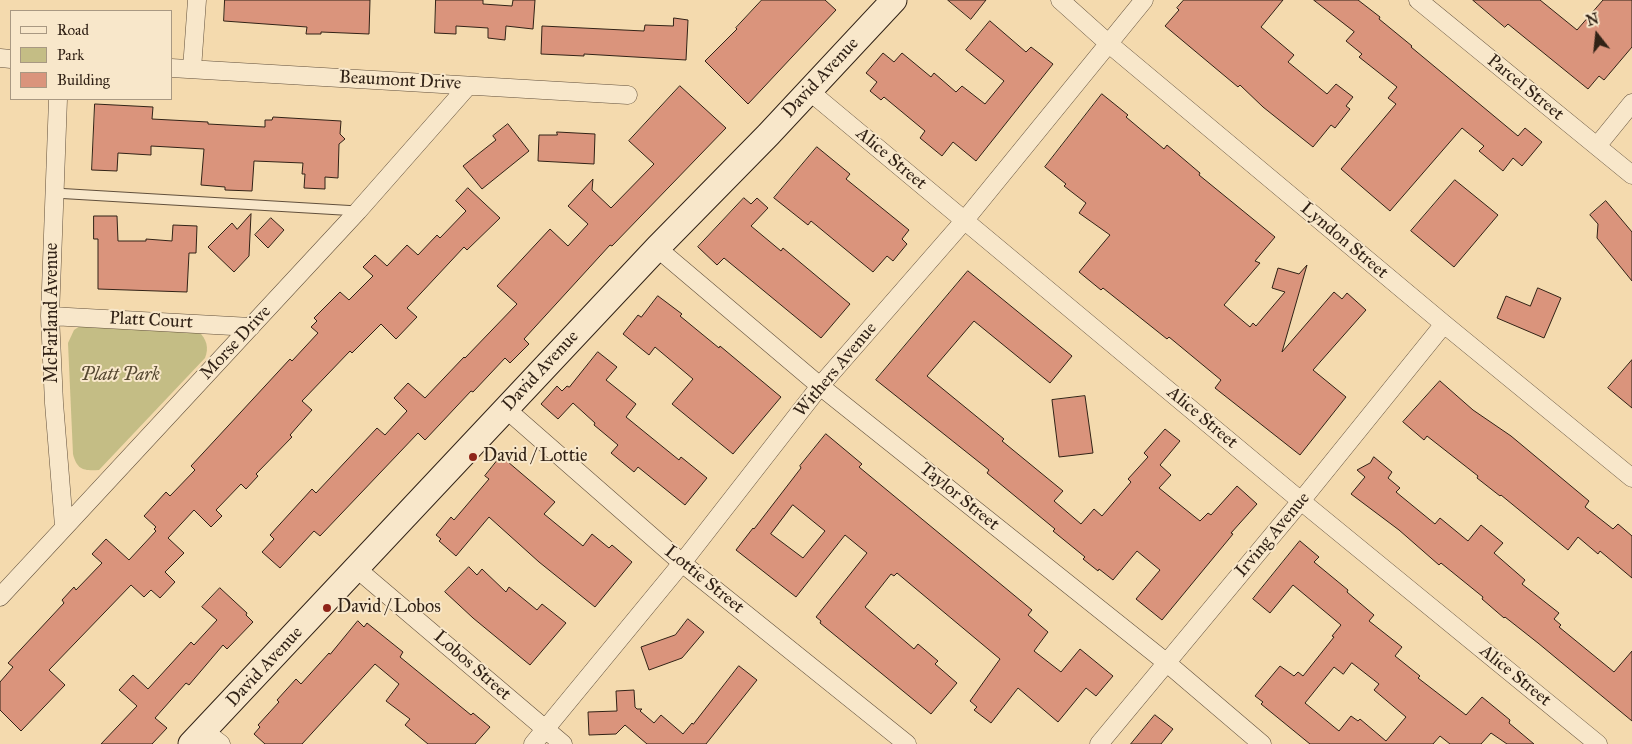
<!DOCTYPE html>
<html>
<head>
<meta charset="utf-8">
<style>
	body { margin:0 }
	#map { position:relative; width:1632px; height:744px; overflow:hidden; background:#f4daae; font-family:"IM FELL Great Primer",serif }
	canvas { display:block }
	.legend { position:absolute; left:10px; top:10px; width:162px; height:90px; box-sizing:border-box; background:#f8e7ca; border:1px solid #a89882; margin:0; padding:6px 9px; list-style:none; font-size:15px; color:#312216 }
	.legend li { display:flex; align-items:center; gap:10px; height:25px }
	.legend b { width:25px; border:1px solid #a89882 }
	.north { position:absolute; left:1572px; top:10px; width:50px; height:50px; -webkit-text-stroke:4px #f8e7ca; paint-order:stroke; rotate:344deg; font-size:14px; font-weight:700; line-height:20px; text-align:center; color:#312216 }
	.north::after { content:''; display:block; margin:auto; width:18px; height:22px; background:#312216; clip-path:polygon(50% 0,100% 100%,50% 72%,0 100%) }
</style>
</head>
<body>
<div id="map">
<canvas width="1632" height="744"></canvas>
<ul class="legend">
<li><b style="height:6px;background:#f8e7ca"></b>Road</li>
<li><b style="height:14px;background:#c4bd85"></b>Park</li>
<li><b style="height:14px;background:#da947c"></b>Building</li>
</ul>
<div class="north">N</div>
</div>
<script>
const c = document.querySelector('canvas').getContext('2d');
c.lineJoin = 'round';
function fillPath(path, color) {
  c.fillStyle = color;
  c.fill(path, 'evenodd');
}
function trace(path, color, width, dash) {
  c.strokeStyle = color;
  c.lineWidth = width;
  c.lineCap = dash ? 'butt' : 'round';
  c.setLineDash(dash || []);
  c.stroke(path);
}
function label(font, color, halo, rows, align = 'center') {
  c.font = font + ' "IM FELL Great Primer",serif';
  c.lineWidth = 4;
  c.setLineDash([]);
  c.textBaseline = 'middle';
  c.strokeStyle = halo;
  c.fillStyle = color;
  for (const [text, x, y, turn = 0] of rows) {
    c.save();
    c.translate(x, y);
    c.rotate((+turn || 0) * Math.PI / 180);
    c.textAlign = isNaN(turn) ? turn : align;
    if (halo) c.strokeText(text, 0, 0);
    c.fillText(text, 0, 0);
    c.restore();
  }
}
fillPath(new Path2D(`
	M80 326 198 331C207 339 209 348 205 358L99 470C84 471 77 470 73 454L68 343 74 330Z`), '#c4bd85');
const building = new Path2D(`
	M225 0H370L369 34 321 32V34H306L307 27 224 21Z
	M436 0H483V4L512 6 513 0H535L533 29 506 26 505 40 488 38V28L456 26V34L435 33Z
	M762 0H825L836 10 748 104 705 61 737 29 736 28Z
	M948 0H986L971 19Z
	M1184 0H1283L1261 27 1294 55 1288 62 1327 94 1336 84 1353 97 1346 106 1350 109 1335 128 1331 125 1313 147 1263 107 1240 85 1238 87 1165 26 1179 10 1177 8Z
	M1314 0H1358L1380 17 1379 19 1412 46 1411 47 1518 136 1525 128 1542 142 1522 166 1513 158 1503 171 1479 151 1484 146 1462 128 1390 211 1341 169 1396 104 1388 98 1397 87 1359 57 1362 54 1346 41 1354 32Z
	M1473 0H1540L1577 30 1603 0H1632V47L1604 80 1599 76 1588 89 1508 24 1505 27Z
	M674 18 688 20 686 60 584 54V56L541 54 542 26 644 31 645 25 673 26Z
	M990 21 1026 52 1031 47 1053 64 976 161 953 142 942 156 920 138 925 131 884 97 881 100 870 91 877 82 866 73 883 53 894 62 902 53 931 77 934 73 956 92 962 86 985 104 1004 81 966 50Z
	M680 86 726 128 612 246 610 245 524 339 529 344 510 363 505 358 473 392 471 391 425 440 418 433 320 536 314 531 280 568 262 552 274 539 270 535 312 489 316 493 377 428 385 435 407 411 394 398 408 383 425 398 464 357 465 358 517 304 497 286 550 229 568 246 588 224 568 206 593 179 592 190 611 208 654 164 629 141Z
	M1102 94 1128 115 1126 117 1164 149 1167 145 1200 173 1199 175 1275 237 1255 261 1260 263 1224 305 1250 327 1253 323 1256 326 1285 292 1272 288 1278 268 1299 274 1307 265 1282 352 1334 292 1342 299 1347 293 1366 310 1313 370 1346 397 1300 455 1215 388 1221 380 1169 337 1167 339 1103 288 1101 290 1079 272 1110 235 1079 213 1086 203 1064 186 1066 184 1045 167Z
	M95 104 153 107 152 119 208 122V124L265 127V120H272L273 117 341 121 340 134 345 139 339 144 338 178 325 177V189L304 188 305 174H302L303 163 254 161 252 191 225 190V187L201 185 204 149 151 146V155L118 153 117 171 92 170Z
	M508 124 529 151 482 189 463 166 496 140 493 136Z
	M557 132 595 134 594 164 538 161 539 135H557Z
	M817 147 850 174 846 179 909 230 902 239 907 244 893 261 887 256 873 272 811 221 808 225 774 198Z
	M1455 180 1498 215 1454 267 1411 231Z
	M468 188 500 218 467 250 464 247 407 308 417 317 396 339 381 324 352 353 350 351 302 401 312 410 290 435 292 437 256 474 258 476 246 489 241 484 216 510 222 516 211 527 194 510 168 538 184 553 165 572 175 582 160 598 151 590 144 597 131 585 49 670 65 685 21 731 0 710V682L13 667 8 663 64 603 62 600 74 587 76 590 102 563 92 554 106 539 129 560 156 531 154 529 156 527 144 516 166 492 170 496 195 470 191 466 290 359 292 361 318 333 311 327 317 321 314 318 340 292 349 300 373 276 363 267 375 255 387 266 407 245 418 255 437 235 440 238 466 211 456 201Z
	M744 198 751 204 757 198 768 208 751 226 781 251 783 248 850 304 821 338 724 258 717 265 698 247Z
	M1606 201 1632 232V281L1597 238 1598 224 1590 215Z
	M251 214 249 256 234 272 208 247 232 223 237 229Z
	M94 216H117L118 241H146V239L172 241 173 225 197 226 196 253H189L187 292 98 289V239H94Z
	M271 218 284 230 268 248 255 235Z
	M968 271 1072 356 1050 383 974 321 927 376 1004 439 1002 441 1063 491 1054 501 1081 524 1094 509 1102 516 1131 482 1128 479 1148 457 1144 453 1165 429 1180 441 1160 465 1171 475 1159 488 1200 521 1208 513 1211 515 1237 486 1257 504 1231 533 1233 534 1162 620 1136 599 1160 570 1137 551 1113 580 1099 569 1098 571 1083 559 1085 557 1053 531 1055 529 987 473 989 470 876 380Z
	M1538 288 1561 298 1544 338 1497 318 1506 296 1530 306Z
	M658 296 682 314 680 316 719 348 720 346 781 397 733 454 672 404 693 379 655 347 649 355 623 334 638 315 641 317Z
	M598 352 617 367 606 380 636 404 626 417 679 460 681 457 707 478 685 505 638 467 634 472 611 453 618 445 594 425 595 423 573 403 558 419 541 404 557 386 562 391 567 386 569 387Z
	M1632 360V408L1608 388Z
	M1440 381 1473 410 1511 436 1589 501 1585 507 1613 529 1618 524 1632 536V578L1600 551 1598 554 1578 537 1568 550 1501 495 1500 496 1477 478 1478 476 1427 436 1424 440 1403 422Z
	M1085 396 1093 453 1059 457 1052 400Z
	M826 434 862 464 859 467 1032 610 1028 615 1048 632 1034 651 1061 672 1080 649 1113 676 1096 696 1086 688 1058 722 1018 688 991 723 974 710 977 707 970 701 1000 659 897 573 894 576 891 574 865 607 914 649 918 644 938 661 935 664 957 683 931 714 820 623 821 621 816 617 867 553 845 535 796 597 736 550 753 528 754 529 801 468 800 466ZM793 505 825 531 803 558 771 534Z
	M501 456 555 502 544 514 583 546 592 534 609 548 612 545 632 562 595 607 539 562 489 517 456 556 439 541 441 539 436 535 451 517 454 520 489 479 485 476Z
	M1374 457 1392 472 1388 478 1400 488 1396 492 1435 524 1440 518 1468 541 1481 525 1503 543 1494 553 1525 580 1522 584 1559 613 1554 619 1561 625 1559 627 1614 672 1632 651V721L1538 643 1505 617 1504 618 1482 599 1483 597 1441 563 1439 565 1399 530 1351 494 1365 477 1357 470 1370 463Z
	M1300 541 1319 557 1314 562 1348 590 1347 592 1374 615 1369 621 1402 647 1395 656 1420 676 1418 678 1466 715 1482 697 1510 720 1509 723 1534 744H1507L1491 733 1481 744H1450L1440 736 1433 744H1310L1261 704 1263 702 1255 696 1280 666 1294 676 1298 672 1303 676 1334 637 1332 636 1341 625 1293 585 1270 613 1253 599ZM1352 663 1379 684 1374 690 1406 717 1386 741 1360 719 1358 721 1351 716 1339 731 1305 703 1334 667 1343 674Z
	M469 567 477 575 482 569 506 592 509 587 537 610 542 604 566 623 530 665 473 618 445 592Z
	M220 588 247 613 246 615 253 622 227 649 223 645 189 685 186 683 155 718 167 728 152 744H101L137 706 119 690 133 675 148 689 191 642 194 645 217 620 202 607Z
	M688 619 704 632 682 658 649 670 641 647 675 635Z
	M358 621 364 627 367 623 403 652 400 657 471 715 473 713 490 727 475 744H428L405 725 410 719 386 701 399 684 375 664 302 744H265L254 734 260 727 258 725 279 702 277 700 296 679 301 684 329 653 330 654Z
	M739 666 757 680 706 744H647L625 725 616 734 589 735 588 712 617 711 616 691 634 690 635 707 637 709H642L640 711 654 723 661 715 683 734 692 723 693 724Z
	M1155 715 1173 729 1161 744H1131Z`);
fillPath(building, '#da947c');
trace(building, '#312216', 1);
const lane = new Path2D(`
	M54 193 358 211`);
const street = new Path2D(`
	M1060 0 1108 43 1444 324 1632 478
	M1418 0 1632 175
	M0 58 11 59
	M171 68 628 95
	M192 69 197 0
	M808 90 1301 501 1598 744
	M58 99 50 316 54 403 64 526
	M1597 146 1632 103
	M657 248 820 386 1167 663 1262 744
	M50 316 251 327
	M506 409 682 563 907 744
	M357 569 563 744
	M0 597 358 211 468 86
	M204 731 221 744
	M533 744 682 563 820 386 964 221 1144 0
	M1099 744 1301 501 1444 324`);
const secondary = new Path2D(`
	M191 744 657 248 768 135 894 0`);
trace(lane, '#62503c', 11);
trace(street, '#62503c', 19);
trace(secondary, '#312216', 27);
trace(lane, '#f8e7ca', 9);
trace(street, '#f8e7ca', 18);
trace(secondary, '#f8e7ca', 25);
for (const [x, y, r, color] of [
	[473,457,5,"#8f2418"],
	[327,608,5,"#8f2418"]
]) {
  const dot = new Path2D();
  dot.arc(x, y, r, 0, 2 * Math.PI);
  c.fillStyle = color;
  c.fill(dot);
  trace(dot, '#f8e7ca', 2);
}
label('18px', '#312216', '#f8e7ca', [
	["David Avenue",821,78,-47],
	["Beaumont Drive",400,81,3],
	["Parcel Street",1525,88,39],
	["Alice Street",891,159,40],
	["Lyndon Street",1344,241,40],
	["McFarland Avenue",53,313,-90],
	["Platt Court",151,321,3],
	["Morse Drive",236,343,-47],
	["Withers Avenue",836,370,-50],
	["David Avenue",541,371,-47],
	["Alice Street",1202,418,40],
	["Taylor Street",959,497,39],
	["Irving Avenue",1273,535,-50],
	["Lottie Street",704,580,39],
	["Lobos Street",472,666,41],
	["David Avenue",265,667,-47],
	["Alice Street",1515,676,39]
]);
label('italic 18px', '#564932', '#f8e7ca', [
	["Platt Park",120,376]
]);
label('18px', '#312216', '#f8e7ca', [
	["David / Lottie",483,457],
	["David / Lobos",337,608]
], 'left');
</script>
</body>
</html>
